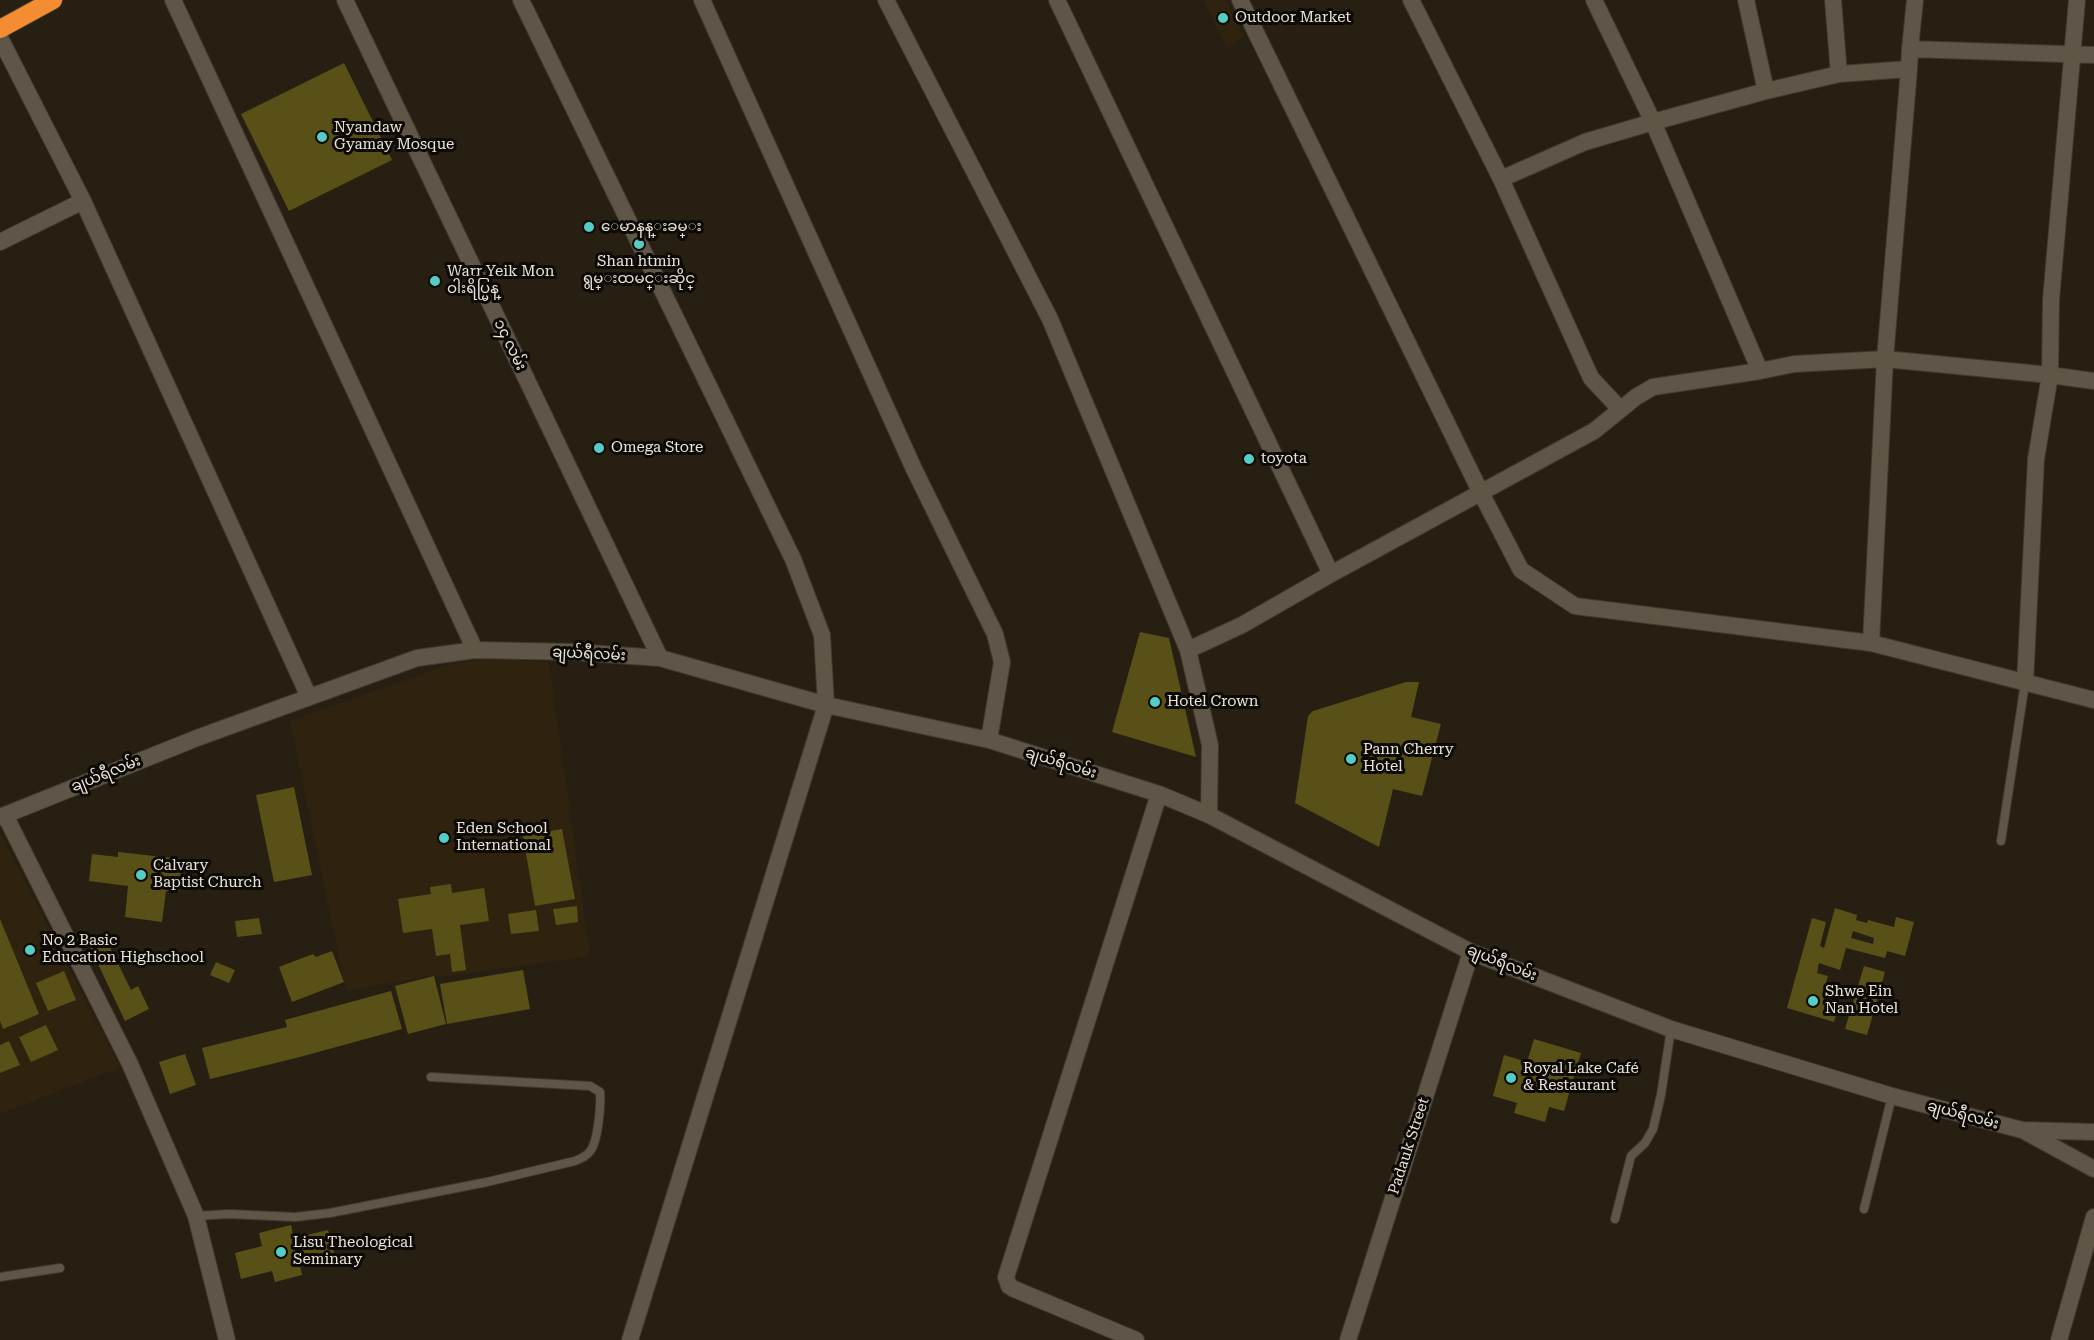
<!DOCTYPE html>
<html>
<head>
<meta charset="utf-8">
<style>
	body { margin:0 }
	canvas { display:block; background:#271f12 }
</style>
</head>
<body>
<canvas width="2094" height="1340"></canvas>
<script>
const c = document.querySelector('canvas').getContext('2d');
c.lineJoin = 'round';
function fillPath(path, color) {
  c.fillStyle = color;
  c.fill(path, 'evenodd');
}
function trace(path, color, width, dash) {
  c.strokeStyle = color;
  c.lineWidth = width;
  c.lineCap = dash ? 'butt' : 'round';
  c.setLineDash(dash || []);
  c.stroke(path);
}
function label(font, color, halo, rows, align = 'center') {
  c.font = font + ' "Roboto Serif","Noto Sans Myanmar",serif';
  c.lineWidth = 6;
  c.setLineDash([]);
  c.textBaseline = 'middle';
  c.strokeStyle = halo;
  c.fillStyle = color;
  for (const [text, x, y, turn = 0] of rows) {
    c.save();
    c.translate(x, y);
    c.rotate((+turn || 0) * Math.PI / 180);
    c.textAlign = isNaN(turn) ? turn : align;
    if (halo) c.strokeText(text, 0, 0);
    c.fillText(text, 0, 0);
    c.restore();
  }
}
fillPath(new Path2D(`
	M1203 0H1226L1244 36 1227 48Z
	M494 658 549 663 590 956 441 977 433 975 346 991 290 721 448 665Z
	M0 833 120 1067 0 1114Z`), '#2f2310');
fillPath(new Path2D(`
	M344 63 392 160 289 211 241 114Z
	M1140 632 1169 638 1196 757 1112 732Z
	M1406 682H1419L1411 717 1441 724 1422 796 1393 789 1379 847 1295 803 1308 716 1313 711Z
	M294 787 312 875 274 882 256 795Z
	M562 829 575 899 535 906 523 836Z
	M118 852 182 859 179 892 166 891 162 922 125 917 128 886 89 881 92 854 118 857Z
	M451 884 452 893 484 888 489 921 460 925 466 970 452 972 450 954 436 956 432 929 403 933 398 899 431 894 430 887Z
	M577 906 578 922 556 925 553 909Z
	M1835 908 1857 915 1856 920 1867 923 1868 920 1894 927 1896 917 1914 922 1905 956 1887 951 1885 958 1846 948 1840 970 1819 963 1817 973 1828 976 1822 996 1840 1001 1834 1022 1787 1008 1812 918 1826 922 1820 946 1824 948ZM1853 931 1874 938 1873 944 1851 938Z
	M536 910 539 931 511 934 508 914Z
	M259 918 262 934 237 937 235 921Z
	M0 919 39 1014 3 1029 0 1021Z
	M106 939 131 990 138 986 149 1009 125 1021 90 947Z
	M332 951 344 982 292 1002 279 967 313 954 316 957Z
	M216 962 235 970 229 983 210 975Z
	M1864 966 1885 972 1867 1035 1845 1029Z
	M523 970 530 1009 447 1024 440 984Z
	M64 971 76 1000 48 1011 36 983Z
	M434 976 446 1024 408 1034 395 986Z
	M391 991 402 1029 296 1058 210 1079 202 1048 287 1027 285 1020Z
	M46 1025 58 1050 31 1062 19 1037Z
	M1534 1039 1581 1053 1564 1111 1549 1107 1545 1122 1514 1113 1517 1103 1493 1096 1504 1055 1527 1062Z
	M9 1041 20 1065 0 1073V1045Z
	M185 1054 196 1085 170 1094 159 1062Z
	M291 1225 294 1238 328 1230 335 1256 300 1265 302 1275 275 1282 272 1271 241 1279 235 1253 262 1246 259 1233Z`), '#585016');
const lane = new Path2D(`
	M2001 841 2025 683
	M1864 1209 1892 1096
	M196 1216 229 1214 295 1217 330 1213 487 1182 575 1161C582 1158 587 1156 591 1150 598 1140 601 1105 600 1092L590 1086 431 1077
	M1615 1219 1631 1156 1645 1143 1653 1129 1661 1095 1671 1029
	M0 1277 60 1268`);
const street = new Path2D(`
	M173 0 475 650
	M345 0 660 658
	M521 0 793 559 822 635 826 705 630 1340
	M702 0 914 469 995 634 1002 662 989 740
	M886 0 1050 319 1188 650
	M1057 0 1331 574
	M1240 0 1481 493 1521 570 1575 606 1871 643 2094 700
	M1411 0 1501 179 1591 378 1620 409
	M1594 0 1653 122 1760 371
	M1746 0 1766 91
	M1833 0 1839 74
	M0 38 83 201 309 697
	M1910 49 1915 0
	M1501 179 1585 142 1653 122 1766 91 1839 74 1909 69 1910 49 2094 55
	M0 242 83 201
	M1871 643 1885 359 1909 69
	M2025 683 2036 459 2050 375 2051 300 2077 0
	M5 815 130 1064 196 1216 227 1340
	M1209 815 1210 745 1188 650 1242 625 1331 574 1594 431 1636 397 1653 387 1760 371 1794 364 1885 359 2050 375 2094 381
	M0 817 197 738 417 658 475 650 574 652 660 658 826 705 989 740 1159 794 1209 815 1471 952 1671 1029 1892 1096 2022 1130 2094 1132
	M2026 1132 2094 1169
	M1136 1340 1014 1289 1009 1286 1006 1277 1159 794
	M1348 1340 1471 952
	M2059 1340 2094 1217`);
const highway = new Path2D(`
	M0 29 53 0`);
trace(lane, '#403931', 10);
trace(street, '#403931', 18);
trace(highway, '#403931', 20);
trace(lane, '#605647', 8);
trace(street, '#605647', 16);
trace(highway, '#f48d31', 18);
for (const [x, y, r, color] of [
	[1223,18,6,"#55cdc6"],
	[322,137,6,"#55cdc6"],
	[589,227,6,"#55cdc6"],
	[639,244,6,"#55cdc6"],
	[435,281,6,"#55cdc6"],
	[599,448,6,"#55cdc6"],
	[1249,459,6,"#55cdc6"],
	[1155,702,6,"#55cdc6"],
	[1351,759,6,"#55cdc6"],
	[444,838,6,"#55cdc6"],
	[141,875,6,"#55cdc6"],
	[30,950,6,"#55cdc6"],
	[1813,1001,6,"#55cdc6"],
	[1511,1078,6,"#55cdc6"],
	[281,1252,6,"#55cdc6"]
]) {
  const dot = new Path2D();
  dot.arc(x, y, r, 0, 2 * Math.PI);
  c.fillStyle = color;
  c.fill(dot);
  trace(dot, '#0d0a05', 2);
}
label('15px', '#eae4dc', '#0d0a05', [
	["Outdoor Market",1235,18],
	["Nyandaw",334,128],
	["Gyamay Mosque",334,145],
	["ေမာနန္းခမ္း",601,227],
	["Shan htmin",639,262,"center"],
	["ရွမ္းထမင္းဆိုင္",639,279,"center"],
	["Warr Yeik Mon",447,272],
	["ဝါးရိပ္မြန္",447,289],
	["Omega Store",611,448],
	["toyota",1261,459],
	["Hotel Crown",1167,702],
	["Pann Cherry",1363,750],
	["Hotel",1363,767],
	["Eden School",456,829],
	["International",456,846],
	["Calvary",153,866],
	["Baptist Church",153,883],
	["No 2 Basic",42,941],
	["Education Highschool",42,958],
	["Shwe Ein",1825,992],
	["Nan Hotel",1825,1009],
	["Royal Lake Café",1523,1069],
	["& Restaurant",1523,1086],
	["Lisu Theological",293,1243],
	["Seminary",293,1260]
], 'left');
label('15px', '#eae4dc', '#0d0a05', [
	["၁၄ လမ်း",510,345,64],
	["ချယ်ရီလမ်း",589,654,3],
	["ချယ်ရီလမ်း",1061,763,17],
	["ချယ်ရီလမ်း",106,774,-22],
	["ချယ်ရီလမ်း",1502,963,22],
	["ချယ်ရီလမ်း",1963,1115,15],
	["Padauk Street",1409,1146,-72]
]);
</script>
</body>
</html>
